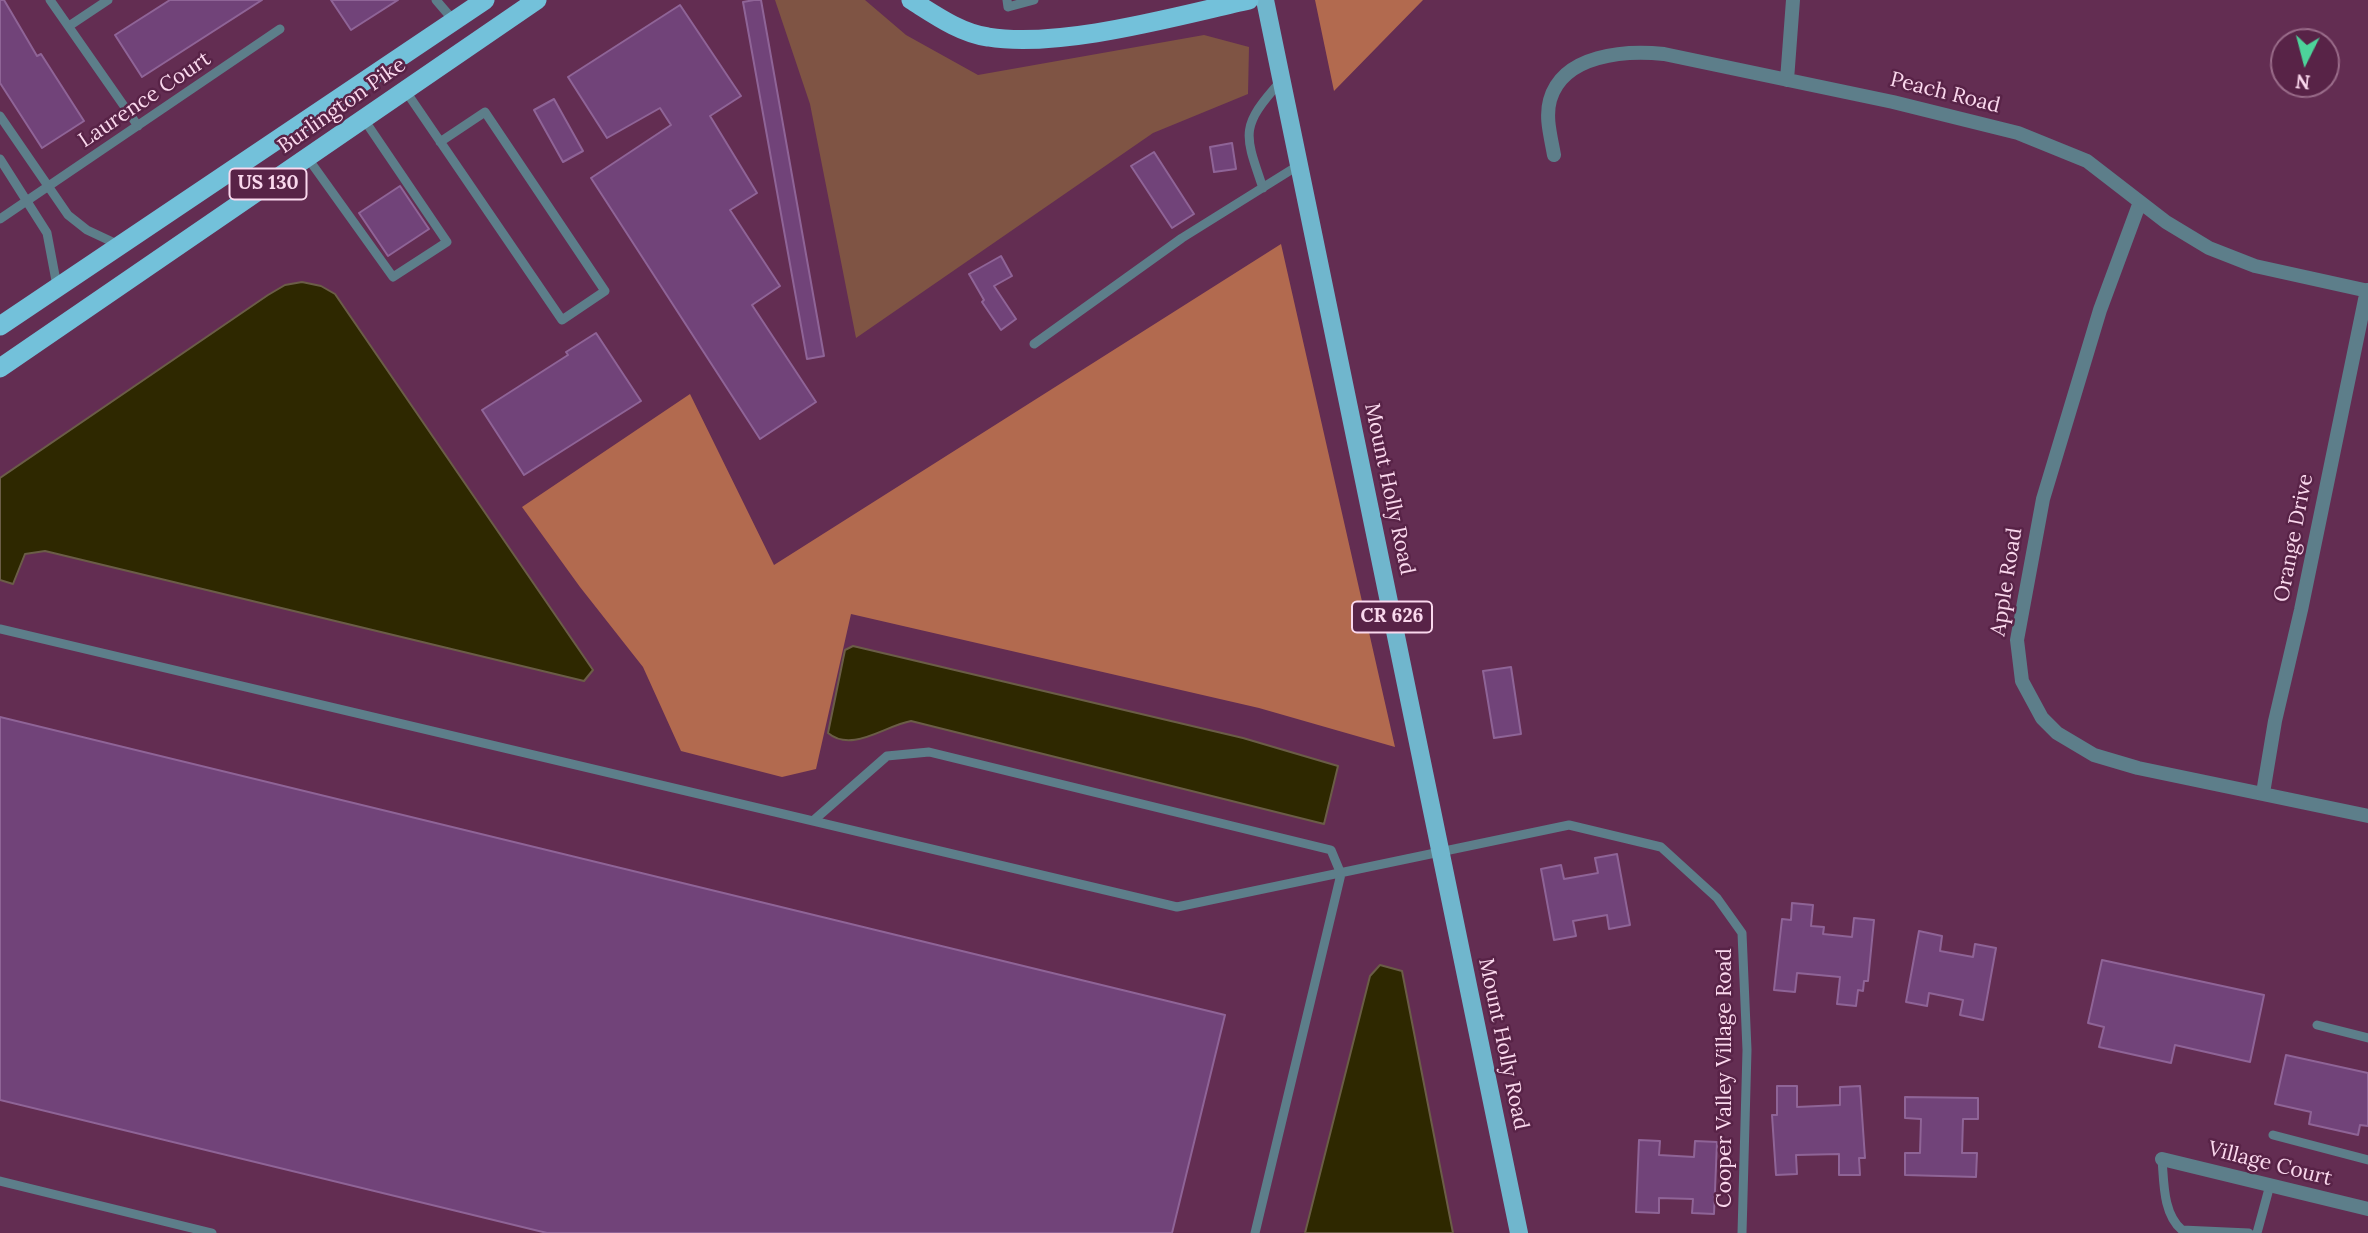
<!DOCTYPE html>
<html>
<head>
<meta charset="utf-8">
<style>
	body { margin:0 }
	#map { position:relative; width:2368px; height:1233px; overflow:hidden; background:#632d52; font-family:Lora,serif }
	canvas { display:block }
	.north { position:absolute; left:2270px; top:28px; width:70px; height:70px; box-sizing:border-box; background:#582347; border:2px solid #996b89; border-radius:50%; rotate:186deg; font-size:19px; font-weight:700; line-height:28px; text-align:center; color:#fad8ed }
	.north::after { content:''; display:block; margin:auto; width:24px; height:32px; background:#4dd39a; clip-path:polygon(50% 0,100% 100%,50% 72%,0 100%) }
</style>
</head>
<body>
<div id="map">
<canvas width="2368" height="1233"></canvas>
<div class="north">N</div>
</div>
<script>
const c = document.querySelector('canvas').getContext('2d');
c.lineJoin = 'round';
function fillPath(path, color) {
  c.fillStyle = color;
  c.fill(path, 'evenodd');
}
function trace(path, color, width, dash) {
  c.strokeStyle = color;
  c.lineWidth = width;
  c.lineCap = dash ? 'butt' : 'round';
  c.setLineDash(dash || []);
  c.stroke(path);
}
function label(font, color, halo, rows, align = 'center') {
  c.font = font + ' Lora,serif';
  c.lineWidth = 5;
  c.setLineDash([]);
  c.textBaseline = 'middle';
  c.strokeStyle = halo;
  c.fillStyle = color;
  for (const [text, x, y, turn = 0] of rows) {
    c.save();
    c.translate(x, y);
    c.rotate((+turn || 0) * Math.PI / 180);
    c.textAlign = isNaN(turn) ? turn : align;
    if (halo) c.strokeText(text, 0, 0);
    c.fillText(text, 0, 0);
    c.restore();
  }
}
fillPath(new Path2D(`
	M775 0H865L906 35 978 75 1204 35 1249 47 1248 94 1153 133 856 338 810 104Z`), '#7f5444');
fillPath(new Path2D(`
	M1315 0H1423L1334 91Z
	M1281 244 1395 747 1259 708 851 614 816 769 782 777 681 751 643 667 580 587 522 507 690 394 774 565Z`), '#b26a4f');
const water = new Path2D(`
	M302 282 321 286 335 294 593 670 584 681 45 551 25 554 13 584 0 580V478L268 295 285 285Z
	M853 646 1243 738 1338 766 1324 824 911 721C884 726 852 753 828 733L845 650Z
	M1380 965 1402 971 1453 1233H1305L1370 976Z`);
fillPath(water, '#2e2800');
trace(water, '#6b5d47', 2);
const building = new Path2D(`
	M0 0H4L37 56 41 54 84 121 42 148 0 83Z
	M170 0H262L142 77 115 35Z
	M331 0H398L351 30Z
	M754 0H761L824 356 807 359 743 2Z
	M680 5 741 96 710 116 757 193 730 210 780 286 752 305 816 402 760 439 591 178 671 125 660 108 607 138 568 77Z
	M554 99 583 151 563 162 534 110Z
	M1232 143 1236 169 1214 172 1210 147Z
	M1154 152 1194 214 1172 228 1131 166Z
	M400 186 429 229 388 256 359 213Z
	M1001 256 1012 276 994 286 1016 319 1001 330 982 302 984 300 969 274Z
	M596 333 641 401 524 475 482 410 568 355 566 352Z
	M1511 667 1521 734 1494 738 1483 671Z
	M0 717 1225 1015 1172 1233H547L0 1100Z
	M1617 854 1630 925 1609 929 1607 915 1573 921 1576 936 1554 940 1541 869 1561 865 1564 879 1598 873 1595 858Z
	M1792 903 1813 905 1811 926 1824 927 1823 934 1852 937 1854 918 1874 920 1868 981H1864L1863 991 1858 990 1856 1006 1837 1004 1840 977 1797 973 1795 992 1774 990 1782 919 1791 920Z
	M1919 931 1942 936 1940 951 1973 957 1975 944 1996 948 1983 1020 1960 1015 1963 1000 1929 993 1927 1006 1906 1002Z
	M2102 960 2264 995 2250 1062 2175 1045 2171 1063 2099 1047 2104 1027 2088 1023Z
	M2286 1055 2368 1073V1126L2360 1125 2358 1135 2309 1124 2311 1112 2275 1104Z
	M1777 1086H1797V1107L1840 1105V1087L1860 1086 1865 1158H1859L1860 1175H1839V1154L1796 1155 1797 1174 1776 1175 1772 1115H1777Z
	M1905 1097 1978 1098V1119H1963L1962 1153H1977L1976 1177 1905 1175V1153H1920L1921 1119 1905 1118Z
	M1639 1140 1660 1141 1659 1155 1694 1157 1695 1141 1717 1142 1714 1214 1692 1213 1693 1199 1659 1198V1213L1636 1212Z`);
fillPath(building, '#714379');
trace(building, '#8f6497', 2);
trace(new Path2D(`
	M50 0 138 126
	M436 0 454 21
	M1007 0 1008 7 1034 0
	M69 26 108 0
	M405 90 562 320 605 291 485 112 440 142
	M0 116 68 215 87 230 119 245
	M307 157 393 277 447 242 363 118
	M0 159 47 233 57 286
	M1263 188C1244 133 1240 127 1280 82
	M0 219 280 29
	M1034 344 1182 238 1299 165
	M0 629 1177 907 1569 825 1661 847 1717 898 1742 933 1747 1050 1742 1233
	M814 820 887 756 929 752 1331 850 1341 874 1255 1233
	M2317 1025 2368 1038
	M2273 1135 2368 1160
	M2162 1159C2164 1183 2163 1214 2182 1230L2249 1233
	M0 1181 212 1233
	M2257 1233 2270 1185`), '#5d7e8a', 9);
trace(new Path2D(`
	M1787 80 1793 0
	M1554 155C1551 137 1545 118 1550 100 1563 54 1626 50 1664 54L1893 102 2018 133 2087 161 2166 222 2209 248 2255 266 2368 291
	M2140 202 2100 310 2043 499 2017 640 2022 681 2042 718 2057 733 2094 755 2138 768 2368 816
	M2263 793 2275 721 2301 610 2367 290
	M2162 1159 2368 1209`), '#5d7e8a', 14);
trace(new Path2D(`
	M1265 0 1519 1233`), '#70b6cd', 18);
trace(new Path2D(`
	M911 0C935 15 960 33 988 37 1060 49 1177 16 1249 0
	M0 326 485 0
	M0 368 537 0`), '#73c1da', 19);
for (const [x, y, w] of [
	[268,184,77],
	[1392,617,80]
]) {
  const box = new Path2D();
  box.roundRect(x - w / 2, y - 15.5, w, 31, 5);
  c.fillStyle = '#582347';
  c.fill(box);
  trace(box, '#fad8ed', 2);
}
label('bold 19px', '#fad8ed', null, [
	["US 130",268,184],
	["CR 626",1392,617]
]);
label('21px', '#fad8ed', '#582347', [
	["Peach Road",1945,93,14],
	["Laurence Court",145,100,-34],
	["Burlington Pike",342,106,-35],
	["Mount Holly Road",1389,489,78],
	["Orange Drive",2294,538,-79],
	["Apple Road",2007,582,-81],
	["Mount Holly Road",1503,1044,78],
	["Cooper Valley Village Road",1725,1078,-90],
	["Village Court",2270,1164,14]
]);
</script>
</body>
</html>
